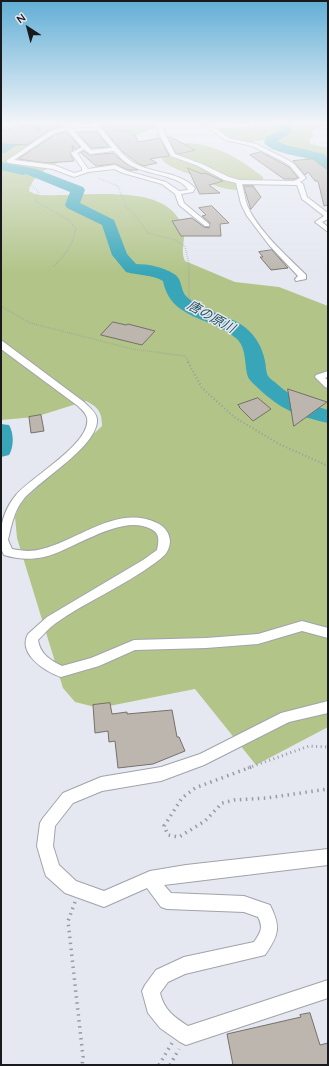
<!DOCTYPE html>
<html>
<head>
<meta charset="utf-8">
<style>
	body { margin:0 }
	#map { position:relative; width:329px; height:1066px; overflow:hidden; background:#e5e8f1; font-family:Quicksand,sans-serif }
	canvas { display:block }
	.frame { position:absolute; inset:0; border:2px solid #191a1d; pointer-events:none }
	.north { position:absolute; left:8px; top:8px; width:40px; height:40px; -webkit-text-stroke:3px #e5e8f1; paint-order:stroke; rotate:324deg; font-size:11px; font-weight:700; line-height:16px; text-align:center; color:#191a1d }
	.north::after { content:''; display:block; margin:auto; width:14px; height:18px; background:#191a1d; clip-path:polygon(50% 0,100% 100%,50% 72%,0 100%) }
</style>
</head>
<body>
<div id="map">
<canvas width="329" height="1066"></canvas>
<div class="frame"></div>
<div class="north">N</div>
</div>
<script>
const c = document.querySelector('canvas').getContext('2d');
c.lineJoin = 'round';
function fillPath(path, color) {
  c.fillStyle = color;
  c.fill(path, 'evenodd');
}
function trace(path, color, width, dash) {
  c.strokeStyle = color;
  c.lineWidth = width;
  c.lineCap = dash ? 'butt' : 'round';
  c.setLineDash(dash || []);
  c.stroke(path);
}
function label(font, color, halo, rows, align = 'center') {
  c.font = font + ' Quicksand,"Noto Sans JP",sans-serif';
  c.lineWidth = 3;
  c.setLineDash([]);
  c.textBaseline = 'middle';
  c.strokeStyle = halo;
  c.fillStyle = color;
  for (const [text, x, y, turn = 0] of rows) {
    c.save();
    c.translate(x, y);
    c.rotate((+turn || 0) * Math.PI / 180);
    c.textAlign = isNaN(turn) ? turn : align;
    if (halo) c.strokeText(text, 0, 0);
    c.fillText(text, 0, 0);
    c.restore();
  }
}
fillPath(new Path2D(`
	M104 124H164C136 140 34 156 29 191 38 197 50 195 61 195 93 195 155 187 176 215 192 235 178 245 185 261L235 282 279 287 328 306V727L256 765 195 689 99 708 75 702 63 688 17 538 15 517 20 504 102 426C102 412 98 407 86 401L35 417 1 420V143C22 141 92 138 104 124Z
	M282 124H328V126H323L311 132 314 136 309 140 311 144 328 148V170L295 153 276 148 265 140 254 141 251 143 230 139 213 128 261 127Z
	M189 143C220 146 240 159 263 177V179C242 201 211 185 189 174 181 171 170 167 164 162 162 159 160 155 157 151L164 145Z`), '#b2c488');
fillPath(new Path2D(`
	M25 124H38L43 128 5 153 1 154V145L29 128Z
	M276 124H289L293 127 290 134 277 141 286 145 324 154 328 159V177L320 174 316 160C304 157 271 153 264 143L266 137 281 130V128Z
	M1 162 36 169 83 187 85 190 80 203 114 220 127 254 136 264C149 264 163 267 174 274 183 279 180 291 187 297 205 315 236 314 252 334 259 342 263 351 265 361 266 366 266 373 268 376 270 379 275 382 277 384 293 398 308 404 328 410V423C298 416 281 410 258 388 255 385 250 381 248 377 244 364 247 349 237 339 212 316 171 321 163 281 151 274 140 276 126 272L112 255 102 225 67 208 65 205 70 192 26 174 23 175 1 170Z
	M1 424 9 425C14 433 14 447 9 455L1 457Z`), '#38a6b8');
const building = new Path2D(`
	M41 124H58L57 126H63L48 131 27 145 1 144V130L28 125 39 131Z
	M111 127 115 131 128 130 132 135H135L138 142 160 138 169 156 150 159 157 163 144 166 139 164 123 152 103 128Z
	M66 132 80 147 76 149 72 145 73 150 70 153 74 161 47 163 18 159 54 135Z
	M77 132H96L109 147 92 148Z
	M168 137H171L195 150 179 154 176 153Z
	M84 151 90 155 113 153 125 163 138 170H128L115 164 96 166 81 153Z
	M261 152 289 167 298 178 294 179H284L250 155Z
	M313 159 328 170V205L324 206 318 181H315L308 172 305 175 293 161Z
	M188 168 202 174 205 173 223 181 209 185 220 193 200 194Z
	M244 186H253L261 197 251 209Z
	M212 206 229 223 220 224 221 236H181L172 221 192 218 204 227 209 228 210 223 202 216 206 215 199 208Z
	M272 250 288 268 271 270 260 257H263L259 252Z
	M113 322 126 325 128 324 155 331 142 345 101 335Z
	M288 389 327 402 294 426Z
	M258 398 271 409 253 421 239 407H240L238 405Z
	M41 415 44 431 31 433 29 417Z
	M110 703 112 714 127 712V714L172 710 177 737H179L185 751 153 764 118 768 115 741 109 742 108 731 95 733 93 705Z
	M310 1013 320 1045 328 1043V1065H233L227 1034 301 1017 300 1015Z`);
fillPath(building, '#bcb6af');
trace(building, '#757069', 1);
const minor = new Path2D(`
	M1 124H19L1 128Z
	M63 124H67L72 129 100 127C112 140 122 158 138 165 157 174 180 172 195 188L193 192 181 194 184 203 209 224V226H205L179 205 175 194 162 184 123 173 114 169 88 172 74 177 53 169 9 163 6 161 49 132 65 127ZM67 130 82 147 71 153 82 168V171L74 173 54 165 14 160 53 134ZM97 130 112 148 91 150 74 131ZM84 149 90 154 114 151C120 157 126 164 134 167 147 174 182 176 188 190L179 191 166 182 127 171 115 165 88 169 77 153Z
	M156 124H162L165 134 175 154 202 164 229 177 239 180 294 181 300 178 290 166 284 162 252 146 225 140 213 131 199 124H204L217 129 229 138 256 144 288 160 294 164 306 178 300 182 303 184 307 197 328 213V219L322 222 328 227V232L315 222 324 216 302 199 297 185 242 184C244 191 245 199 247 205 258 231 287 256 306 275V279L296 281 295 279 298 276 269 245 247 216 241 204 236 183 224 180 198 166 171 156 159 134Z
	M257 124 264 125 251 128 248 126Z
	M1 340 84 402C89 407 96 412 97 419 99 446 39 480 23 500 14 511 11 527 8 540L12 549C22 551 32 552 42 549 79 540 118 504 157 523 164 526 170 533 170 542 169 553 163 557 155 563 124 586 87 601 56 623 50 627 44 634 38 640 40 654 50 660 62 666L91 658 134 640 206 638 258 634 302 621 328 628V638L302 631 258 644 206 648 135 650 99 666 61 677C46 672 17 654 28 634L47 617 143 560 157 550C159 541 160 533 151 529 121 513 74 550 44 557 30 560 17 559 4 555 0 548 1 542 1 534 1 520 7 506 16 495 31 477 92 443 87 418 86 413 81 409 78 406L1 349Z
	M328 371V377L325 378 328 380V388L325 387 315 377 316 375Z
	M328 701V713L289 722 204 765 161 781 102 791 73 803 55 826 53 846 59 865 76 881 104 891 150 871 186 865 328 849V865L164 885 171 893 244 896 270 905C281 927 279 935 265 955L185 974 168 982 160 993C164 1010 174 1017 188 1026L328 980V998L186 1045 180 1042 160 1028 148 1013 142 991 145 985 156 970 184 957 254 942C260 933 264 928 258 917L244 912 167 909 161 907 147 888 104 907 65 893 46 876 44 870 37 846 40 823 43 818 63 793 101 777 161 767 200 754 281 713Z`);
trace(minor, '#a1a3ab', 2);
trace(new Path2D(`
	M27 171 26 174 31 185 39 192 35 201 67 219 76 228C73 244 65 256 53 267
	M98 178 118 186 126 207 133 213 148 233 175 240 185 246 189 264V298L195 303
	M1 306 30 323 132 349 185 356 189 363`), '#999ba2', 1.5, [0.5, 1.5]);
trace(new Path2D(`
	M188 362 202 388 234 417 279 444 328 466`), '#999ba2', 2, [1, 2.5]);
trace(new Path2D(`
	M248 768 309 746 328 747`), '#999ba2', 3, [1, 3.5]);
trace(new Path2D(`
	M251 767 195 788 182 798 164 826 168 835 179 837 205 821 222 803 234 800 267 798 328 789
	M75 902 68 921 83 1057 82 1065
	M159 1065 172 1043
	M170 1065 179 1049`), '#999ba2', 3.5, [1.5, 4.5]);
fillPath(minor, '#fff');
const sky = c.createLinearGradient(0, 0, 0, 273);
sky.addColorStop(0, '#61aed5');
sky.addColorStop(0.45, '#f3f5f9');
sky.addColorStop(1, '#f3f5f900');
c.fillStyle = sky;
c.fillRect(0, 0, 329, 273);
label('italic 13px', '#25535b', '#e5e8f1', [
	["唐の原川",211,317,29]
]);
</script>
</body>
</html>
